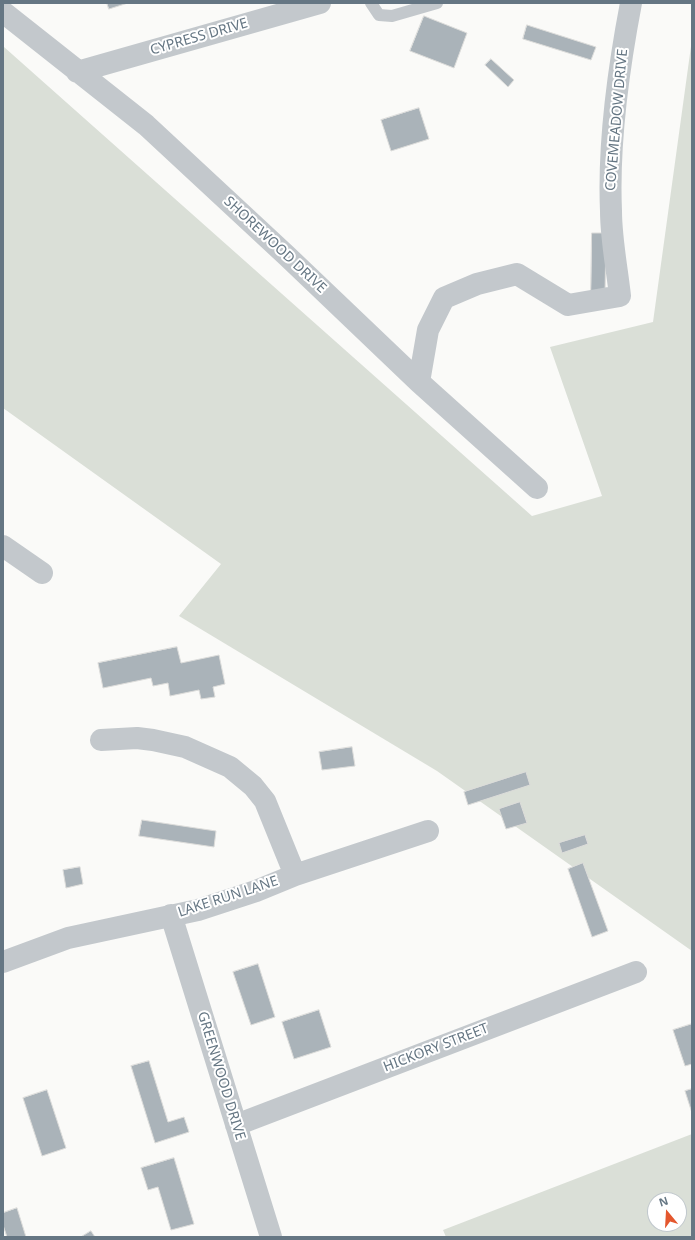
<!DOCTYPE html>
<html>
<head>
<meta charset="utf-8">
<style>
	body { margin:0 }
	#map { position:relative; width:695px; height:1240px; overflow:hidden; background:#fafaf8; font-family:"Noto Sans",sans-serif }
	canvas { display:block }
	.frame { position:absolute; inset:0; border:4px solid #657683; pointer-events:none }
	.north { position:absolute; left:647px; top:1192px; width:40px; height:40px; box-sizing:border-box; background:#fff; border:1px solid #c1c8cd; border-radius:50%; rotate:342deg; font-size:11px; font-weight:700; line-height:16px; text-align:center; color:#657683 }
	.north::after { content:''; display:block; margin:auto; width:14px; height:18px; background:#e4572e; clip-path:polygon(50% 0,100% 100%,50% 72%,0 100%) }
</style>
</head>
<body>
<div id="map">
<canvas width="695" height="1240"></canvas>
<div class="frame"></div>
<div class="north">N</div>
</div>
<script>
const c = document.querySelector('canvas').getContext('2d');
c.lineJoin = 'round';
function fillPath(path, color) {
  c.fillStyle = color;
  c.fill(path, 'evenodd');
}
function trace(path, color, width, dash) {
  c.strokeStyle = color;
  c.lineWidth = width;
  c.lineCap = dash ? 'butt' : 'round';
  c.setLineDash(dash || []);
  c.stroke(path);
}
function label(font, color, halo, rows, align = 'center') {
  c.font = font + ' "Noto Sans",sans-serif';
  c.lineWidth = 4;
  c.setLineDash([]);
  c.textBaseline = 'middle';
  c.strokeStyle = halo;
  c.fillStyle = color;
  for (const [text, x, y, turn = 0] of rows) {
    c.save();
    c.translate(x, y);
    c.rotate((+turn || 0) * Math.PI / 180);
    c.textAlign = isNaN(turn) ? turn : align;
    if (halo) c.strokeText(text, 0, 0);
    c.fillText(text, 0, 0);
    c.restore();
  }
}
fillPath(new Path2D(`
	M692 39V951L437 771 179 616 221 564 3 408V48L4 47 532 516 602 496 550 347 653 322Z
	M692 1134V1237H446L443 1230ZM655 1200H679V1224H655Z`), '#dadfd7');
const building = new Path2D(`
	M107 3H128L109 9Z
	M424 16 467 33 454 68 410 51Z
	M527 25 596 47 591 60 523 39Z
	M491 59 514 80 508 87 485 65Z
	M419 108 429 139 391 151 381 120Z
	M592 233H606L605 293H591Z
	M177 647 181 663 219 655 225 684 213 687 215 697 201 699 199 690 170 696 168 683 153 686 151 678 103 688 98 663Z
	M352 747 355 766 322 770 319 752Z
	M526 772 530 785 468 805 464 792Z
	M520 802 527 823 506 829 499 809Z
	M142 820 216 831 214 847 139 836Z
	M585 835 588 844 562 853 559 843Z
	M583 863 608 931 592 937 568 869Z
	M80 867 83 884 66 888 63 870Z
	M258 964 275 1017 251 1025 233 972Z
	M319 1010 331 1047 294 1059 282 1022Z
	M692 1024V1064L685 1066 673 1030Z
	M149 1061 168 1122 184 1117 189 1132 155 1143 131 1066Z
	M692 1089V1113L685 1091Z
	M47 1090 66 1148 42 1156 23 1098Z
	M174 1158 194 1224 171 1230 158 1187 148 1190 141 1168Z
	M17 1208 26 1237H7L3 1225V1213Z
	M91 1231 95 1237H81Z`);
fillPath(building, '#aab3b9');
trace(building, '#dcdcda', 1);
trace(new Path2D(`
	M371 3 379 15 392 16 437 3`), '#c3c8cc', 12);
trace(new Path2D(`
	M3 12 146 125 287 256 419 382 537 488
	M77 72 320 3
	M419 382 428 330 444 298 477 284 517 274 568 305 620 296C617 268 611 239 611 211 608 142 618 71 631 3
	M3 546 42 573
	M101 740 137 738 153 740 185 747 230 767 253 786 265 801 295 875
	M171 915 271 1237
	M3 962 68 938 198 910 256 891 295 875 428 831
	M236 1125 636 972`), '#c3c8cc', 22);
label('14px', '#657683', '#fff', [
	["CYPRESS DRIVE",199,37,-16],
	["COVEMEADOW DRIVE",617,120,-85],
	["SHOREWOOD DRIVE",275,245,43],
	["LAKE RUN LANE",228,897,-18],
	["HICKORY STREET",436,1048,-21],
	["GREENWOOD DRIVE",221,1076,73]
]);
</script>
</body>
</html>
